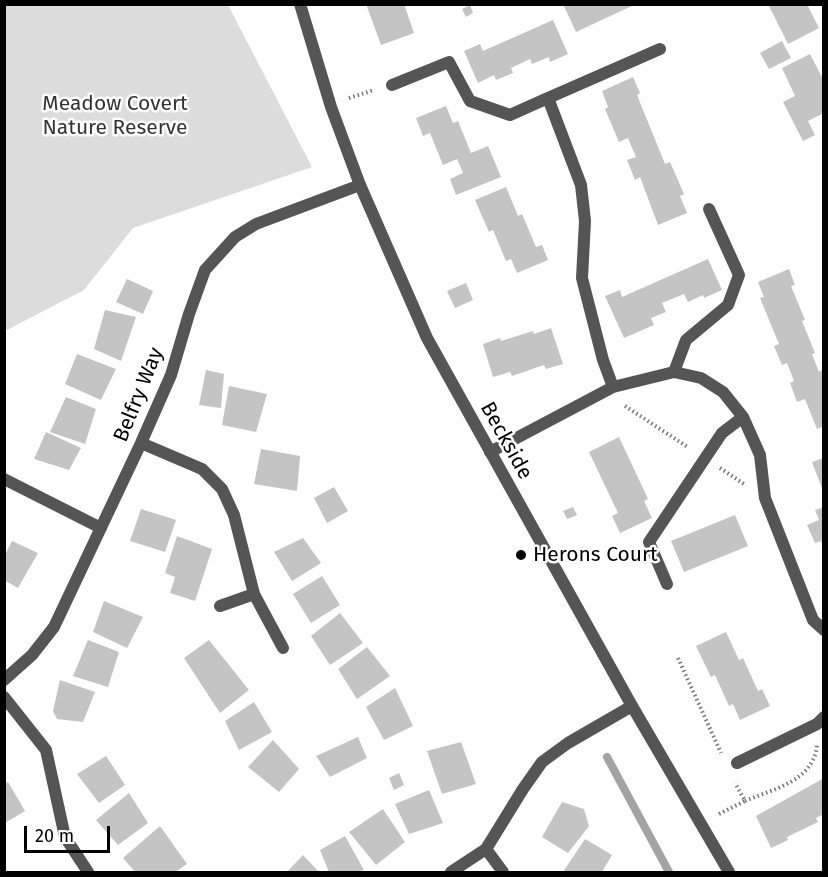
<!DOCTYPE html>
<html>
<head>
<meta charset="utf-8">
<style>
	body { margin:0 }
	#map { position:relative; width:828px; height:877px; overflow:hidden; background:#fff; font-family:"Fira Sans",sans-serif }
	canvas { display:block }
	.frame { position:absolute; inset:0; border:6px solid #000; pointer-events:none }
	.scale { position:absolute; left:24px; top:826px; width:86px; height:27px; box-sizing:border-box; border:3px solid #000; border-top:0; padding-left:8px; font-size:18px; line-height:21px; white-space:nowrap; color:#000; -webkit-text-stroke:4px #fff; paint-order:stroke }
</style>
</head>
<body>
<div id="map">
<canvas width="828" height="877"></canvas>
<div class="frame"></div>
<div class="scale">20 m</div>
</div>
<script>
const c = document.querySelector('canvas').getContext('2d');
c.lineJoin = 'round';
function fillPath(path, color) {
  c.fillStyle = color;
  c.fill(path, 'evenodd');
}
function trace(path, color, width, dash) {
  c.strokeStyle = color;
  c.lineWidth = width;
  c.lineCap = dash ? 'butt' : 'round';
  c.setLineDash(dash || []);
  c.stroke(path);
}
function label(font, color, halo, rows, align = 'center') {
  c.font = font + ' "Fira Sans",sans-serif';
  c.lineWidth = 5;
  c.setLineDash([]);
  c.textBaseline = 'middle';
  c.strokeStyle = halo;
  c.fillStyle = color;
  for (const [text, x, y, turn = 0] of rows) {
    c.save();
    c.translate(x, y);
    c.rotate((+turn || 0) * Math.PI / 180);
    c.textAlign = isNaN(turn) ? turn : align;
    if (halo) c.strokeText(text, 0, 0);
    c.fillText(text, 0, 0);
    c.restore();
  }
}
fillPath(new Path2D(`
	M5 4 228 5 312 167 133 228 84 290 5 331Z`), '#dcdcdc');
trace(new Path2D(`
	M607 757 669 872`), '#a3a3a3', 8);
fillPath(new Path2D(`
	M366 4H404L414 33 381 45Z
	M563 4H636L576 32Z
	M768 4H807L819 28 788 44Z
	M470 5 473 13 466 17 462 9Z
	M553 20 568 54 550 62 549 57 532 64 530 59 511 68 513 73 496 80 494 75 478 83 464 51 480 44 483 51Z
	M782 41 791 58 769 69 760 53Z
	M810 54 824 81V113L808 121 815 135 803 141 783 102 795 96 782 68Z
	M633 77 640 93 637 95 665 164 670 162 684 194 680 196 687 213 658 225 640 177 635 180 627 160 636 157 628 138 619 142 605 109 608 107 602 91Z
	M446 106 453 123 458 121 471 153 488 146 501 177 456 195 450 179 463 173 457 159 443 165 430 133 423 136 416 118Z
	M506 187 518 216 522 214 536 247 542 245 548 260 517 273 511 259 506 261 493 230 489 232 475 200Z
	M708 259 722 290 704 298 703 295 688 302 684 294 662 303 666 312 651 318 654 325 624 338 605 296 620 290 622 297Z
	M789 269 795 285 791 286 805 320 802 321 815 353 812 354 819 372 822 370 824 374V426L817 429 805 399 797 402 790 383 794 381 787 363 782 365 774 346 779 344 760 298 764 297 758 282Z
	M127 279 153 291 143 314 116 302Z
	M466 283 473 300 455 308 447 291Z
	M105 310 136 317 121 361 94 349Z
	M551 328 563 364 546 369 544 365 512 376 510 372 493 377 483 344 500 338 501 341 533 331 534 334Z
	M77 354 116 369 101 400 65 384Z
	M206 370 224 374 221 408 199 405Z
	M229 386 267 394 256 432 222 425Z
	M66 397 96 409 85 444 50 432Z
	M46 432 81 448 69 470 34 459Z
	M619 437 648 499 644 501 652 518 620 533 612 516 618 513 589 452Z
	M261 449 300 456 297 491 254 484Z
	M824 458V491H823L812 462Z
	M334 487 348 511 327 523 314 498Z
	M573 507 577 515 567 519 563 511Z
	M824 507V546H823L821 541 815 543 807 525 819 520 815 510Z
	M141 509 176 520 165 552 130 541Z
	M735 515 748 546 684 572 671 541Z
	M177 536 212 549 195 601 170 593 175 577 165 573Z
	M303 538 321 563 292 581 274 552Z
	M12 541 38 553 18 588 4 580V557Z
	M322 576 340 605 311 623 293 594Z
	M104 601 143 617 127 648 93 632Z
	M340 613 363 643 330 665 311 636Z
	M726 632 739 660 743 658 758 691 762 689 770 706 740 720 733 704 729 706 715 675 711 677 696 646Z
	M88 640 119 652 108 687 73 676Z
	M209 640 249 690 220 713 184 658Z
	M367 647 390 676 357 699 338 669Z
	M60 680 95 692 83 722 57 719 53 711Z
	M395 688 413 726 384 740 366 707Z
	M254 702 272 732 239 750 225 721Z
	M358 737 367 758 330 777 316 756Z
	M273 740 299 769 279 792 248 767Z
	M461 742 476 784 442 794 427 751Z
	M106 756 125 785 99 803 77 774Z
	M399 773 404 785 394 790 389 778Z
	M824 778V814L816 818 818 822 787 837 788 840 771 848 756 816Z
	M8 782 25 811 5 823V784Z
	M429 790 443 823 409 834 395 804Z
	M129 793 148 823 118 845 96 820Z
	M562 802 584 809 589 826 568 853 542 837Z
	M383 809 405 842 376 865 349 832Z
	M160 826 187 864 175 872H135L123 858Z
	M345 836 364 870 358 872H329L320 850Z
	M585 839 612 855 602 872H563Z
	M303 855 319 872H287Z`), '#c4c4c4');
trace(new Path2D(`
	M349 98 374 90
	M625 406 689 448
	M720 468 744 484
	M678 658 721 753
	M745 801C773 789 814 781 817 745
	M719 814 745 801 735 783`), '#777', 4, [1.5, 3]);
trace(new Path2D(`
	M674 372 686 340 728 305 739 275 709 209
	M220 606 254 594`), '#555', 12);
trace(new Path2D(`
	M392 85 449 62 470 101 510 115 548 98 581 185 585 221 582 278 603 360 613 387
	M548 98 660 49
	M141 443 202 469 222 489 234 515 254 594 283 648
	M490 452 613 387 674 372 701 378 723 392 743 417 760 455 765 498 813 620 824 630
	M4 479 101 528
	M667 584 649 542 722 433 743 417
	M4 680 32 655 54 627 141 443 171 375 189 314 205 270 235 237 256 224 360 185
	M4 697 46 750 65 837 88 872
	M737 763 817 724 824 717
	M486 849 503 872
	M451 872 486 849 523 789 542 762 568 743 632 706`), '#555', 12);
trace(new Path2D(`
	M300 4 331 107 360 185 427 338 632 706 729 872`), '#555', 12);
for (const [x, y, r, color] of [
	[521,555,6,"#000"]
]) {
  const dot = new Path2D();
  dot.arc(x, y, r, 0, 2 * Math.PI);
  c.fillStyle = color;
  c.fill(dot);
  trace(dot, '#fff', 2);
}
label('21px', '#333', '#fff', [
	["Meadow Covert",115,104],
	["Nature Reserve",115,128]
]);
label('21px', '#000', '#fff', [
	["Belfry Way",139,395,-68],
	["Beckside",506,441,61]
]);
label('21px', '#000', '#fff', [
	["Herons Court",533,555]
], 'left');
</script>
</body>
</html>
